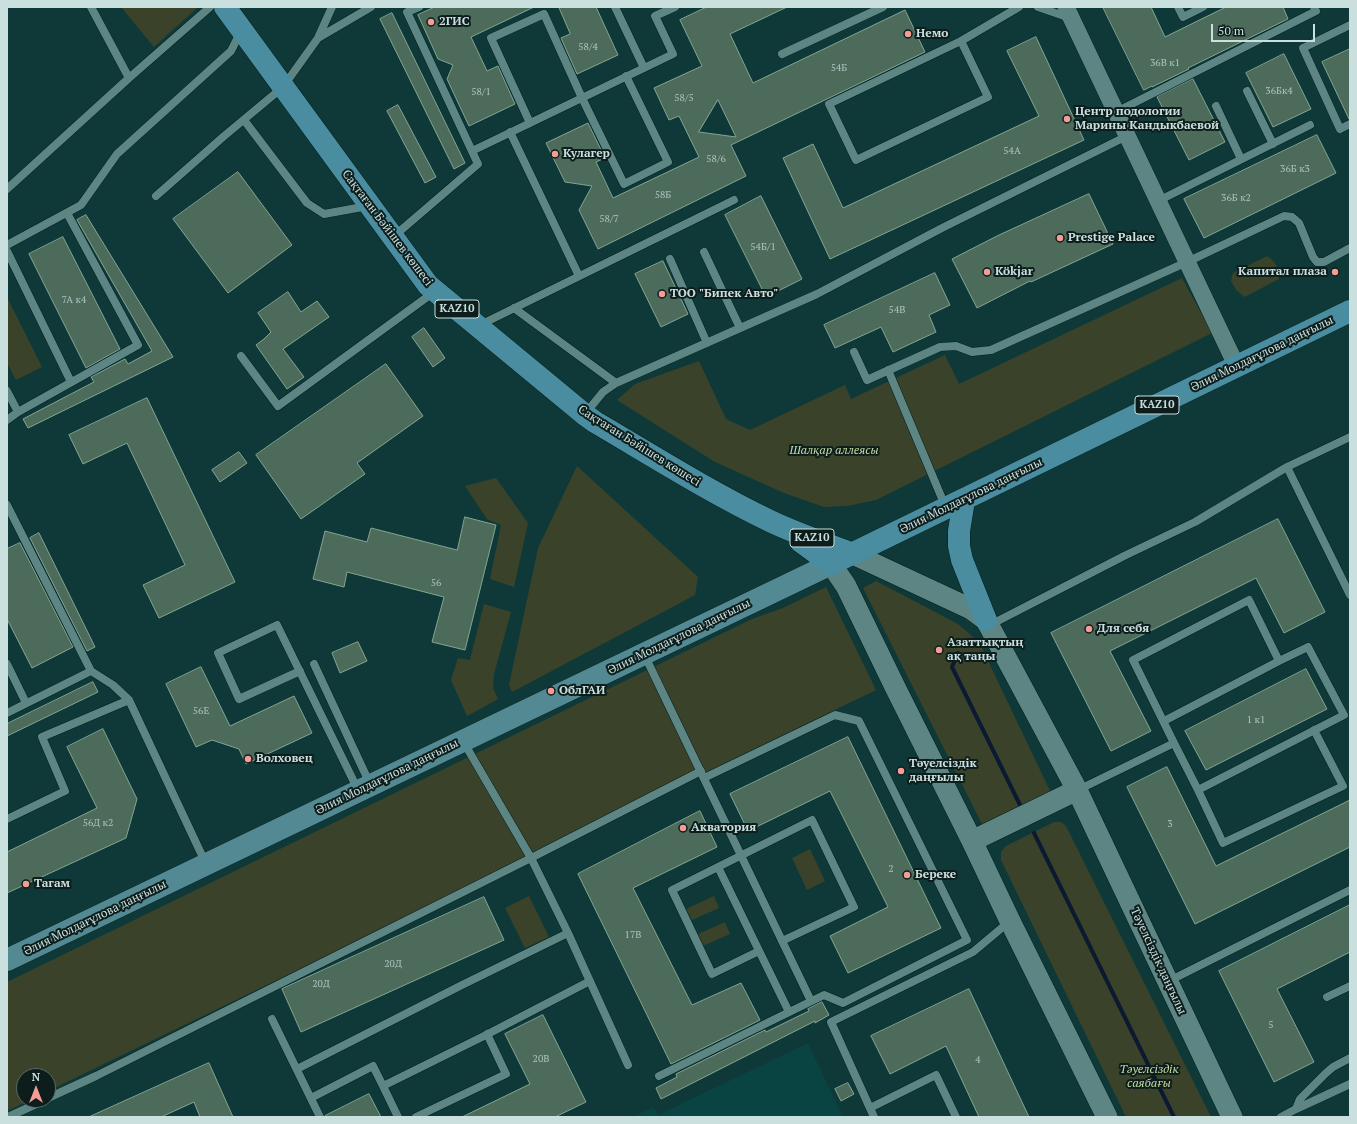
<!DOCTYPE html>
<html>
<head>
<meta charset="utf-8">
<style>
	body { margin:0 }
	#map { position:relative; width:1357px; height:1124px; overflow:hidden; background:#0f3938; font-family:"PT Serif",serif }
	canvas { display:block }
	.frame { position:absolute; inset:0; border:8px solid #cae0df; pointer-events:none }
	.north { position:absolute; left:16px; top:1068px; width:40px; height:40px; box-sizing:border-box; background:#0c1d1c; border:1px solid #586b6a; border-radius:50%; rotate:0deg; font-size:11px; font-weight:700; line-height:16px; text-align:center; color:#cae0df }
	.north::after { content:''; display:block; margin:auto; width:14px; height:18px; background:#f59c96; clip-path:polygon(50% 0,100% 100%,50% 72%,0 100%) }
	.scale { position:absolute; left:1211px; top:24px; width:104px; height:18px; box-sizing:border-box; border:2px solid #cae0df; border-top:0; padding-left:5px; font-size:12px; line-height:14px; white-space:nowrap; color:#cae0df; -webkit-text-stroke:3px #0c1d1c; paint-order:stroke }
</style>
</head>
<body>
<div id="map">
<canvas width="1357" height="1124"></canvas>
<div class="frame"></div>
<div class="north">N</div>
<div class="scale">50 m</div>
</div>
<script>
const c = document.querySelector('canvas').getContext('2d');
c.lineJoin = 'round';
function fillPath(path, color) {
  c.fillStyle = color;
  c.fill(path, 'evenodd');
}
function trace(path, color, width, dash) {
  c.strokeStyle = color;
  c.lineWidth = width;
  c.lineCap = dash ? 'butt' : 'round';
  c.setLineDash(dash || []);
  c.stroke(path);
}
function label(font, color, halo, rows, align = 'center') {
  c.font = font + ' "PT Serif",serif';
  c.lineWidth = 4;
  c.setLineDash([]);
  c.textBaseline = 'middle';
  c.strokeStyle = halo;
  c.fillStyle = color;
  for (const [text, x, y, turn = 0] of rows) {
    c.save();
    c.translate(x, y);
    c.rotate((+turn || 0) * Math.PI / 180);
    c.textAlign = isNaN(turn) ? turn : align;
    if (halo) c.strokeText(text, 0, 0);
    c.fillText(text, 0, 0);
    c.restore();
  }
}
fillPath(new Path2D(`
	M808 1043 843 1117H633L653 1107 658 1115Z`), '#094342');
fillPath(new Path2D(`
	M121 7H198L154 47Z
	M1267 256C1276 262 1279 268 1279 279L1245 297 1237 291 1231 281 1233 273Z
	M1182 278 1212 333 876 500 847 506 824 507 784 493 715 462 617 400 635 384 699 361 726 419 750 430 845 385 851 399 945 355 959 384Z
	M7 297 42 367 16 380 7 363Z
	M577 466 698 577 695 595 512 692 509 685 538 548Z
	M496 478 528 523 514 587 490 579 501 525 487 519 465 486Z
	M876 581 958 624 979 642 1052 795 984 828 863 588Z
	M826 587 876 690 48 1091V1076H24V1100H30L7 1111V982L752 619 783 608Z
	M484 604 511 612 494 674 493 688 498 699 467 716 451 680 458 658 470 660Z
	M1054 822H1061L1066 826 1211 1117H1126L1001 860V852L1006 846Z
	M810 849 825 881 807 890 792 858Z
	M529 896 549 937 525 948 505 908Z
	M714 896 719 908 692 920 686 909Z
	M725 922 730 934 703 946 698 934Z`), '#3a432a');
trace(new Path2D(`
	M958 653 952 667 1022 809
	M1034 833 1174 1117`), '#0b1931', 4);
const building = new Path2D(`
	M435 7H534L471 37 487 71 498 66 515 104 469 126 447 79 453 65 438 59 418 15Z
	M559 7H596L618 55 577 74 561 38 570 34Z
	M707 7H787L730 34 753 83 905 10 925 52 731 145 746 176 598 249 579 210 592 186 565 182 546 143 588 123 605 158 596 162 613 198 699 157 679 116 669 120 654 88 702 66 680 20ZM718 100 736 137 699 132Z
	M1103 7H1151L1165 37 1226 7H1283L1288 19 1188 68 1189 69 1152 87V86L1144 90Z
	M392 13 465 163 454 169 380 19Z
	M1036 37 1084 140 830 259 783 158 813 144 843 208 1039 116 1007 51Z
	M1350 49V119H1349L1322 62Z
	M1284 54 1311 109 1273 127 1246 73Z
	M1193 79 1225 142 1189 160 1157 97Z
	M398 105 436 177 425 183 387 111Z
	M1317 135 1336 173 1204 238 1184 199Z
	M238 172 292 245 228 293 173 219Z
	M1089 194 1113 244 1031 282 1030 281 977 308 952 259 997 236Z
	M761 196 802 279 766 297 725 215Z
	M86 215 173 357 28 428 23 419 94 382 91 377 125 359 128 364 152 351 77 220Z
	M63 237 120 349 86 368 29 254Z
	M663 261 688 314 661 327 635 274Z
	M935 273 950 305 929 315 936 332 893 352 881 327 835 348 824 325Z
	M288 292 301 312 317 301 329 317 283 349 304 377 287 389 256 345 264 339 271 332 258 313Z
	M424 328 445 358 433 367 412 337Z
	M386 364 423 416 357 463 365 474 301 519 256 455Z
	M147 398 235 582 159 618 143 585 185 565 127 443 83 464 69 435Z
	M239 452 247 463 220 482 212 470Z
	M465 517 496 525 465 650 432 642 444 597 347 572 344 587 313 579 325 531 367 542 371 528 457 550Z
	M1278 519 1325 612 1284 633 1256 578 1110 651 1151 731 1111 751 1051 633Z
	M39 533 95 647 87 651 30 538Z
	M20 543 73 647 32 668 7 619V549Z
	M358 642 367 661 340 673 332 653Z
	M201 667 230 726 294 696 312 733 246 764 239 749 212 740 196 747 166 684Z
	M1306 669 1327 709 1206 770 1185 731Z
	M93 682 98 692 7 736V724Z
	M103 729 137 799 126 838 7 893V852L97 808 67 747Z
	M848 737 941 928 848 973 830 936 888 907 830 791 748 831 730 794Z
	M1167 767 1216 866 1350 800V847L1195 924 1127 787Z
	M700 811 717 847 633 888 692 1005 741 983 760 1020 671 1064 578 874Z
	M484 897 504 940 301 1032 282 989Z
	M1350 905V952L1277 989 1314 1062 1274 1082 1219 971Z
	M969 989 1029 1117H979L946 1046 890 1074 871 1036Z
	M822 1002 829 1015 815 1023V1021L661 1099 656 1088 677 1077 676 1074 765 1030 766 1032 809 1011 808 1009Z
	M543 1015 586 1102 555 1117H462L530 1084 505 1034Z
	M209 1063 233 1117H200L194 1102 161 1117H89Z
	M848 1083 854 1094 841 1101 835 1089Z
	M369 1094 381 1117H325V1116Z`);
fillPath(building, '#4d6b5a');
trace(building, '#84a592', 1);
const service = new Path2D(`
	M91 7 129 78 210 7
	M615 7 644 68
	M1038 7 1070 18
	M1178 7 1183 17 1203 7
	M1350 25 1303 48 1340 129 1350 124
	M318 38 332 7
	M961 41 988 97 856 160 829 104Z
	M961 41 1019 7
	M782 54 883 7
	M1247 91 1273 144
	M1216 106 1241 159
	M1116 112 1316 11 1314 7
	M244 120 307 203 324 214 368 206
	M530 123 491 38 544 14 582 98 624 184 668 162 626 76
	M510 132 579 276
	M472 151 673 54 655 16 675 7
	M7 189 129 78
	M156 196 223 137 283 87 318 38 371 7
	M1158 201 1310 125
	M393 237 478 164 407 12 419 7
	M7 245 81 205 117 154 231 51 241 31
	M7 251 71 382
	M704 252 740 328
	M670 259 707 343
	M514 308 616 383
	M480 325 734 200
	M854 352 867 380 940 347 956 346 972 352 991 350 1187 262 1284 216 1292 217 1299 223 1313 257 1317 262H1324L1350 248
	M241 356 278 406 434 292
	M888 370 946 508
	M7 391 18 412 138 345 67 213
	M585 414 603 392 616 383 817 294 942 228 1127 136
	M7 420 18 412
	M1350 437 1287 467 1350 595
	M7 505 91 671
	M990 625 1124 556 1195 522 1287 467
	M644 654 811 1001
	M7 664 26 703
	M314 664 370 784
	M300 671 239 699 218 653 277 625 358 790
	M7 713 91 671 113 685 129 700 206 864
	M1164 721 1279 661
	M1174 743 1198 790
	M1078 790 1174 743 1133 660 1249 600 1279 661 1308 647 1344 715 1198 790 1223 843 1343 786 1314 730
	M7 819 65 791 42 737 129 700
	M718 867 789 1012
	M759 951 712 974 672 890 812 820 854 907 782 941
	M1169 981 1350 890
	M1327 997 1350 986
	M272 1019 320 1117
	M628 1065 568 933 531 858 701 771
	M297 1069 462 985 568 933
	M659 1076 824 995 843 1003 967 940 859 721 835 715 704 778
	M383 1086 398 1117
	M48 1098 96 1076 531 858 463 741
	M311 1098 373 1066 383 1086 484 1036 590 981
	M870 1108 936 1075 956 1117
	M1296 1109 1300 1099 1326 1073 1333 1067 1350 1058
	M8 1117 45 1100
	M416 1117 506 1074 487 1034
	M874 1117 831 1022 973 952 1010 921
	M1281 1117 1296 1109 1350 1084`);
const minor = new Path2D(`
	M1066 7 1237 367`);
const tertiary = new Path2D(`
	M853 554 971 609 986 620 1077 790 1232 1117
	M831 564 846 586 895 687 972 841 1010 921 1107 1117
	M972 841 1077 790`);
const secondary = new Path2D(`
	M7 960 831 564`);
const primary = new Path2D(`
	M225 7 428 285 584 414 595 422C653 456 710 492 770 521 797 534 825 543 853 554
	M964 500 959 531V546L962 560 986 620
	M801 542 831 564 1350 311`);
trace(service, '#011f1e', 9);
trace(minor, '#011f1e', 18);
trace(tertiary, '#011f1e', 22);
trace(secondary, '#011f1e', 23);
trace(primary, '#011f1e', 23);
trace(service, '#5c8584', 8);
trace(minor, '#5c8584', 17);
trace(tertiary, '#5c8584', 21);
trace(secondary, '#538992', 22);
trace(primary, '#4a8da0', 22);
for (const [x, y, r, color] of [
	[431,22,4,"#f59c96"],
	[908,34,4,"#f59c96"],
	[1067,119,4,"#f59c96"],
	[555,154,4,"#f59c96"],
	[1060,238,4,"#f59c96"],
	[987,272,4,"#f59c96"],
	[1335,272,4,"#f59c96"],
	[662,294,4,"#f59c96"],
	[1089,629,4,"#f59c96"],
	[939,650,4,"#f59c96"],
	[551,691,4,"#f59c96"],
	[248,759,4,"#f59c96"],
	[901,771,4,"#f59c96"],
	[683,828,4,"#f59c96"],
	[907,875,4,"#f59c96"],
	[26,884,4,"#f59c96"]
]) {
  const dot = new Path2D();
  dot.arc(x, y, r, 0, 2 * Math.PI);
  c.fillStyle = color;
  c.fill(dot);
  trace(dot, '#0c1d1c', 1.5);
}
label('10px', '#abc3be', null, [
	["58/4",588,47],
	["36В к1",1165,63],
	["54Б",839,68],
	["36Бк4",1279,91],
	["58/1",481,92],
	["58/5",684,98],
	["54А",1012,151],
	["58/6",716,159],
	["36Б к3",1295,169],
	["58Б",663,195],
	["36Б к2",1236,198],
	["58/7",609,219],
	["54Б/1",763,247],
	["7А к4",74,300],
	["54В",897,310],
	["56",436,583],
	["56Е",201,711],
	["1 к1",1256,720],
	["56Д к2",98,823],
	["3",1170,824],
	["2",891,869],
	["17В",633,935],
	["20Д",393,964],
	["20Д",321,984],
	["5",1271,1025],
	["20В",541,1059],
	["4",978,1060]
]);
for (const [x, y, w] of [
	[457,309,44],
	[1157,405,44],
	[812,538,44]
]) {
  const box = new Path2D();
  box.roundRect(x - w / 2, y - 9, w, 18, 3);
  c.fillStyle = '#0c1d1c';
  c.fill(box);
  trace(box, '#cae0df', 1);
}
label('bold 11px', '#cae0df', null, [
	["KAZ10",457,309],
	["KAZ10",1157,405],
	["KAZ10",812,538]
]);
label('bold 12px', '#cae0df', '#0c1d1c', [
	["2ГИС",439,22],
	["Немо",916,34],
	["Центр подологии",1075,112],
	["Марины Кандыкбаевой",1075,126],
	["Кулагер",563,154],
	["Prestige Palace",1068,238],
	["Kökjar",995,272],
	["Капитал плаза",1327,272,"right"],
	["ТОО \"Бипек Авто\"",670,294],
	["Для себя",1097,629],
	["Азаттықтың",947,643],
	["ақ таңы",947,657],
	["ОблГАИ",559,691],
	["Волховец",256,759],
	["Тәуелсіздік",909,764],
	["даңғылы",909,778],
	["Акватория",691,828],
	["Береке",915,875],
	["Тагам",34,884]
], 'left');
label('12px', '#cae0df', '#0c1d1c', [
	["Сақтаған Бәйішев көшесі",387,228,53],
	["Әлия Молдағұлова даңғылы",1262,354,-26],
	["Сақтаған Бәйішев көшесі",639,446,32],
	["Әлия Молдағұлова даңғылы",971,496,-26],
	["Әлия Молдағұлова даңғылы",679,637,-26],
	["Әлия Молдағұлова даңғылы",387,777,-26],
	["Әлия Молдағұлова даңғылы",95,918,-26],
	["Тәуелсіздік даңғылы",1158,961,65]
]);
label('italic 12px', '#c7dea3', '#0c1d1c', [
	["Шалқар аллеясы",834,451],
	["Тәуелсіздік",1149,1070],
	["саябағы",1149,1084]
]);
</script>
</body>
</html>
